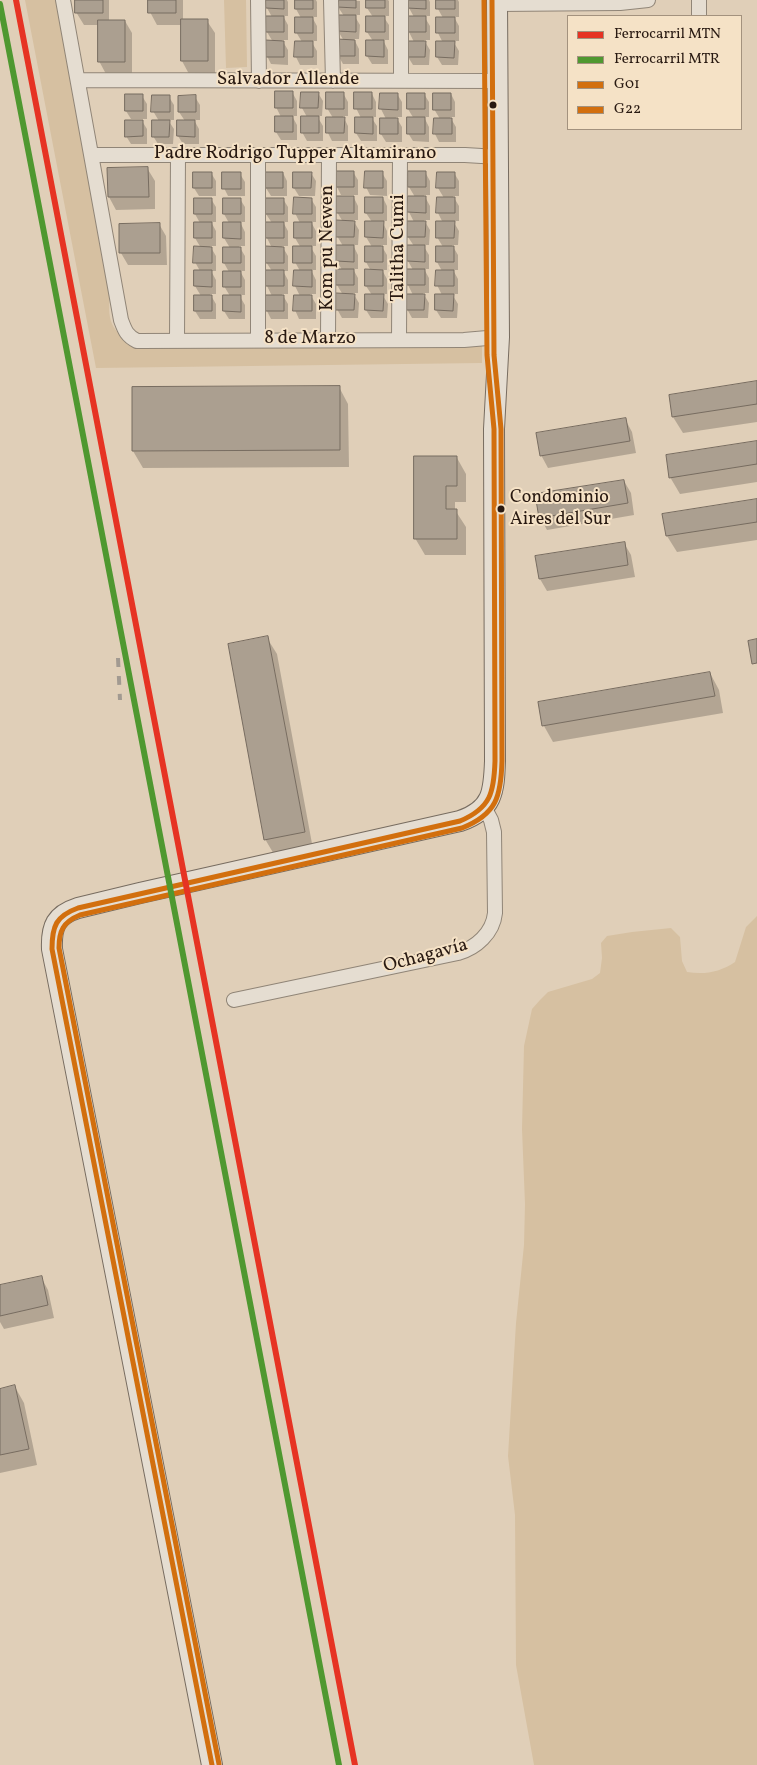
<!DOCTYPE html>
<html>
<head>
<meta charset="utf-8">
<style>
	body { margin:0 }
	#map { position:relative; width:757px; height:1765px; overflow:hidden; background:#e0cfb8; font-family:Vollkorn,serif }
	canvas { display:block }
	.legend { position:absolute; left:567px; top:15px; width:175px; height:115px; box-sizing:border-box; background:#f5e2c6; border:1px solid #a3927e; margin:0; padding:6px 9px; list-style:none; font-size:15px; color:#281911 }
	.legend li { display:flex; align-items:center; gap:10px; height:25px }
	.legend b { width:25px; border:1px solid #a3927e }
</style>
</head>
<body>
<div id="map">
<canvas width="757" height="1765"></canvas>
<ul class="legend">
<li><b style="height:6px;background:#e63323"></b>Ferrocarril MTN</li>
<li><b style="height:6px;background:#4f9830"></b>Ferrocarril MTR</li>
<li><b style="height:6px;background:#d26f0e"></b>G01</li>
<li><b style="height:6px;background:#d26f0e"></b>G22</li>
</ul>
</div>
<script>
const c = document.querySelector('canvas').getContext('2d');
c.lineJoin = 'round';
function fillPath(path, color) {
  c.fillStyle = color;
  c.fill(path, 'evenodd');
}
function trace(path, color, width, dash) {
  c.strokeStyle = color;
  c.lineWidth = width;
  c.lineCap = dash ? 'butt' : 'round';
  c.setLineDash(dash || []);
  c.stroke(path);
}
function label(font, color, halo, rows, align = 'center') {
  c.font = font + ' Vollkorn,serif';
  c.lineWidth = 4;
  c.setLineDash([]);
  c.textBaseline = 'middle';
  c.strokeStyle = halo;
  c.fillStyle = color;
  for (const [text, x, y, turn = 0] of rows) {
    c.save();
    c.translate(x, y);
    c.rotate((+turn || 0) * Math.PI / 180);
    c.textAlign = isNaN(turn) ? turn : align;
    if (halo) c.strokeText(text, 0, 0);
    c.fillText(text, 0, 0);
    c.restore();
  }
}
fillPath(new Path2D(`
	M25 0H56L110 282C110 312 103 325 131 343L482 344V363L96 368Z
	M224 0H246L247 67 226 68Z
	M757 916V1765H534L516 1665 515 1515 508 1456 516 1323 524 1245 525 1204 522 1129 524 1046 532 1009 540 1000 548 992 592 979 600 973 602 958 601 943 607 936 632 932 671 928 680 937 682 961 687 972C705 975 720 972 735 962L746 927Z`), '#d6c0a1');
fillPath(new Path2D(`
	M76 0H109V21H125L132 33V74H106L99 61V25H84L76 12Z
	M150 0H183V21H207L215 33V73L189 74 182 61V25H157L150 12Z
	M267 0H287L288 2V16H283L288 25V40H282L288 50V65L271 64 267 56 273 42 267 32 272 17 267 8Z
	M296 0H316L317 2V17H312L317 26V41H311L317 51V65H300L296 57 302 42 296 32 301 18 296 9Z
	M338 0 360 1V15H354L360 25 359 39H354L359 49V64H343L338 55 344 41 338 31 344 16 338 7Z
	M367 0H388L389 1V16H383L389 25V40H383L388 50V64H372L367 56V41H373L367 32 373 17 367 8Z
	M409 0H429L430 2V16H424L430 26V40H424L430 50 429 65H413L408 57 414 42 409 32 414 17 409 8Z
	M438 0H458L459 2V17H454L459 26V41H453L459 51 458 65H442L437 57V42L443 43 438 33 443 18 438 9Z
	M292 92 297 101V116H292L297 125V140H281L276 132 281 117 276 107Z
	M318 93 323 101 322 116H317L323 126V141H307L302 132 307 117 302 108Z
	M343 93 348 102V116H343L348 126V141H332L328 133 333 118 327 108Z
	M372 94 376 102V117H371L377 126V141H361L356 133V118H361L356 108Z
	M397 94 402 102V117H396L402 127V142H386L381 134 386 119 381 109Z
	M424 94 429 102V117H424L429 127V142L413 141 408 133 414 119 408 109Z
	M451 94 455 102V117H450L456 127V142H439L435 134 440 119 434 109Z
	M142 96 147 104V119H131L126 111Z
	M169 97 174 105V120H168L174 129 173 144H158L153 136 159 121 153 111Z
	M195 97 200 105V120H194L199 129V144H183L178 136 185 121 179 112Z
	M142 121 147 129V144H131L126 136Z
	M147 168 155 181V209L116 210 109 197V169Z
	M353 172 358 180V195H341L337 187Z
	M409 172H425L430 181V195H424L430 206V220H424L430 230 429 245H423L429 255V269H424L429 278V293H423L429 303 428 318H412L407 309 413 295 408 285 413 270 408 261V246H414L408 237 414 222 409 212 415 197 409 187Z
	M211 173 216 181V196H199L194 188Z
	M283 173 287 181V196H271L266 188Z
	M311 173 316 181 315 196H299L294 188Z
	M382 173 387 181V196L370 195 366 187Z
	M454 173 459 181V196H453L459 206V221H453L459 231 458 245H452L458 255V270H453L458 279V294H452L458 304 457 318H441L436 310 442 295 437 285 442 271 437 262 443 247 437 237 443 223 438 213 444 198 438 188Z
	M240 174 245 182V196H228L224 188Z
	M354 198 358 206V220H353L359 230 358 245H353L358 255V269H353L358 278V293H353L359 303 358 318H342L337 309 343 295 337 285 342 270 337 261 343 246 337 236 343 222 337 212Z
	M383 198 387 206V221H382L387 231V245H381L387 255V270H382L387 279V294H382L388 304 387 318H371L366 310V295H372L366 286 371 271 366 262 372 247 366 237 372 222 366 213Z
	M211 199 216 207V222H211L216 231V246H210L216 256V271H211L216 280V294H210L216 304V319H200L195 311 201 296 195 286V271H200L195 262 201 248 195 238 200 223 195 214Z
	M224 199H240L245 207V222H240L245 232V246H239L245 256V271H240L245 280V295H239L245 305V319H229L224 311V296H230L224 286 229 272 224 263 230 248 224 238 229 223 224 214Z
	M283 199 288 207V222H283L288 231V246H282L288 256V271H283L288 280V294H282L288 304V319H271L267 311 272 296 267 286V271H272L266 262 272 248 267 238 272 223 266 214Z
	M311 199 316 207V222H311L316 231V246H310L316 256V270H311L316 280V294H310L316 304V319H299L295 310 300 296 295 286 300 271 295 262 301 248 295 238 300 223 295 213Z
	M159 224 166 236 167 265H128L121 253Z
	M757 382V422L683 433 673 417Z
	M339 387 348 404 349 467 143 468 133 451V388Z
	M625 419 632 432 636 453 548 468 541 455Z
	M757 442V482L680 494 670 477Z
	M457 458 466 474V502H455V510L466 527V555H425L415 538Z
	M624 481 631 493 634 515 547 530 540 517Z
	M757 500V540L677 552 667 536Z
	M624 543 631 555 635 577 547 591 540 579 537 557Z
	M267 638 277 654 313 849 275 856 265 839Z
	M710 673 719 690 723 713 553 742 544 726Z
	M41 1277 48 1290 54 1318 4 1329 0 1322V1286Z
	M15 1387 24 1403 37 1465 0 1473V1390Z`), '#0003');
const building = new Path2D(`
	M75 0H103V13H75Z
	M148 0H176V13H148Z
	M266 0H284V9L266 8Z
	M295 0H313V9H295Z
	M337 0H356V8L337 7Z
	M366 0H385V8H366Z
	M407 0H426V9L407 8Z
	M436 0H455V9H436Z
	M337 15H356V32L337 31Z
	M266 16H284V32H266Z
	M366 16H385V32H366Z
	M407 16H426V32H407Z
	M295 17H313V33H295Z
	M436 17H455V33H436Z
	M181 19H208V61H181Z
	M98 20H125V62H98Z
	M337 39 355 40V56H337Z
	M265 40 284 41V57H265Z
	M366 40H384V57L366 56Z
	M295 41H313V57H294Z
	M407 41H426L425 57H407Z
	M436 41H455L454 58 436 57Z
	M275 91H293V108H275Z
	M301 92H319L318 108H300Z
	M326 92H344V109H326Z
	M354 92H372V109H354Z
	M380 93H398V110L379 109Z
	M407 93H425V109H407Z
	M433 93H451V110H433Z
	M125 94H143V111H125Z
	M152 95H170V112H151Z
	M196 95V112H178V96Z
	M275 116H293V132H275Z
	M301 116H319V133H301Z
	M326 117H345L344 133H326Z
	M355 117H373V134L355 133Z
	M407 117H425V134H407Z
	M380 118H398V134H380Z
	M434 118H452V134H433Z
	M125 120H143V136L125 137Z
	M152 120H170L169 137H152Z
	M177 120H195V137L177 136Z
	M148 167 149 197H108L107 168Z
	M336 171H354V187H336Z
	M365 171H383V188H364Z
	M408 171H426V187H408Z
	M193 172H212V188H193Z
	M222 172H241V189H222Z
	M265 172H283V188H265Z
	M293 172H312L311 188H293Z
	M437 172H455V188H436Z
	M336 196H354V213H336Z
	M408 196H426V213L407 212Z
	M294 197 312 198V214H293Z
	M365 197H383V213H365Z
	M437 197H455V213H436Z
	M194 198H212V214H194Z
	M223 198H241V214H223Z
	M266 198H284V214H265Z
	M336 220 355 221 354 237H336Z
	M365 221H384L383 238 365 237Z
	M407 221H426L425 237H407Z
	M436 221H455L454 238H436Z
	M194 222H212V238H194Z
	M223 222H241V239L223 238Z
	M266 222H284V238H265Z
	M294 222H312V238H294Z
	M160 223V253H119V224Z
	M336 245H354V262L336 261Z
	M407 245H425V262L407 261Z
	M194 246 212 247V263H193Z
	M265 246 284 247V263H265Z
	M293 246H312V263H293Z
	M365 246H383V262H365Z
	M436 246H454V262H436Z
	M223 247H241V263H223Z
	M336 269H354V285H336Z
	M365 269 383 270V286H365Z
	M406 269H425V285H406Z
	M194 270H212V287L194 286Z
	M266 270H284V286H265Z
	M294 270H312V287L293 286Z
	M436 270H454V286H435Z
	M223 271H241V287H223Z
	M336 293 355 294 354 310H336Z
	M365 294H384L383 311 365 310Z
	M406 294H425L424 310H406Z
	M435 294H454L453 311 435 310Z
	M194 295H212V311H194Z
	M223 295H241V312L223 311Z
	M266 295H284V311H265Z
	M294 295H312V311H293Z
	M757 381V404L672 417 669 395Z
	M340 386V450L132 451V387Z
	M626 418 630 441 540 456 536 433Z
	M757 441V464L669 478 666 455Z
	M414 456H457V486H446V509H457V539H414Z
	M624 480 628 503 539 518 535 494Z
	M757 499V522L666 536 662 514Z
	M625 542 628 565 539 579 535 556Z
	M268 636 305 832 264 840 228 644Z
	M757 639V663L752 664 748 641Z
	M710 672 715 696 542 726 538 702Z
	M42 1276 48 1305 0 1316V1285Z
	M15 1385 29 1449 0 1455V1389Z`);
fillPath(building, '#ab9f90');
trace(building, '#776c60', 1);
const minor = new Path2D(`
	M63 0 121 320C125 331 127 336 137 341L464 340 499 337
	M258 0 259 81
	M331 0 333 81
	M401 0V81
	M699 0V16
	M497 4 620 3 648 0
	M79 80 498 81
	M92 155H465L498 157
	M177 340 178 155
	M258 340V155
	M328 340 329 155
	M399 340 400 155
	M234 1000 458 953C476 948 493 933 495 913L494 832 491 820 484 807`);
const secondary = new Path2D(`
	M212 1765 52 949C51 926 56 915 78 908L140 893 460 821C493 810 494 791 495 761L494 429 499 337 497 0`);
trace(minor, '#908577', 16);
trace(secondary, '#776c60', 22);
trace(minor, '#e5ddd1', 14);
trace(secondary, '#e5ddd1', 20);
trace(new Path2D(`
	M118 658 120 700`), '#a29a91', 4, [9, 9]);
trace(new Path2D(`
	M212 1765 52 949C52 926 56 916 78 908L460 821C491 808 494 792 495 761L494 429 487 355 484 0`), '#d26f0e', 5);
trace(new Path2D(`
	M219 1764 59 948C59 931 63 922 80 915L462 828C497 814 501 796 502 761L501 429 494 355 492 0`), '#d26f0e', 5);
trace(new Path2D(`
	M16 0 355 1765`), '#e63323', 6);
trace(new Path2D(`
	M0 4 339 1765`), '#4f9830', 6);
for (const [x, y, r, color] of [
	[493,105,4.5,"#281911"],
	[501,509,4.5,"#281911"]
]) {
  const dot = new Path2D();
  dot.arc(x, y, r, 0, 2 * Math.PI);
  c.fillStyle = color;
  c.fill(dot);
  trace(dot, '#f5e2c6', 2);
}
label('18px', '#281911', '#f5e2c6', [
	["Condominio",510,499],
	["Aires del Sur",510,521]
], 'left');
label('19px', '#281911', '#f5e2c6', [
	["Salvador Allende",288,81],
	["Padre Rodrigo Tupper Altamirano",295,155],
	["Kom pu Newen",329,248,-90],
	["Talitha Cumi",400,248,-90],
	["8 de Marzo",310,340],
	["Ochagavía",426,957,-15]
]);
</script>
</body>
</html>
